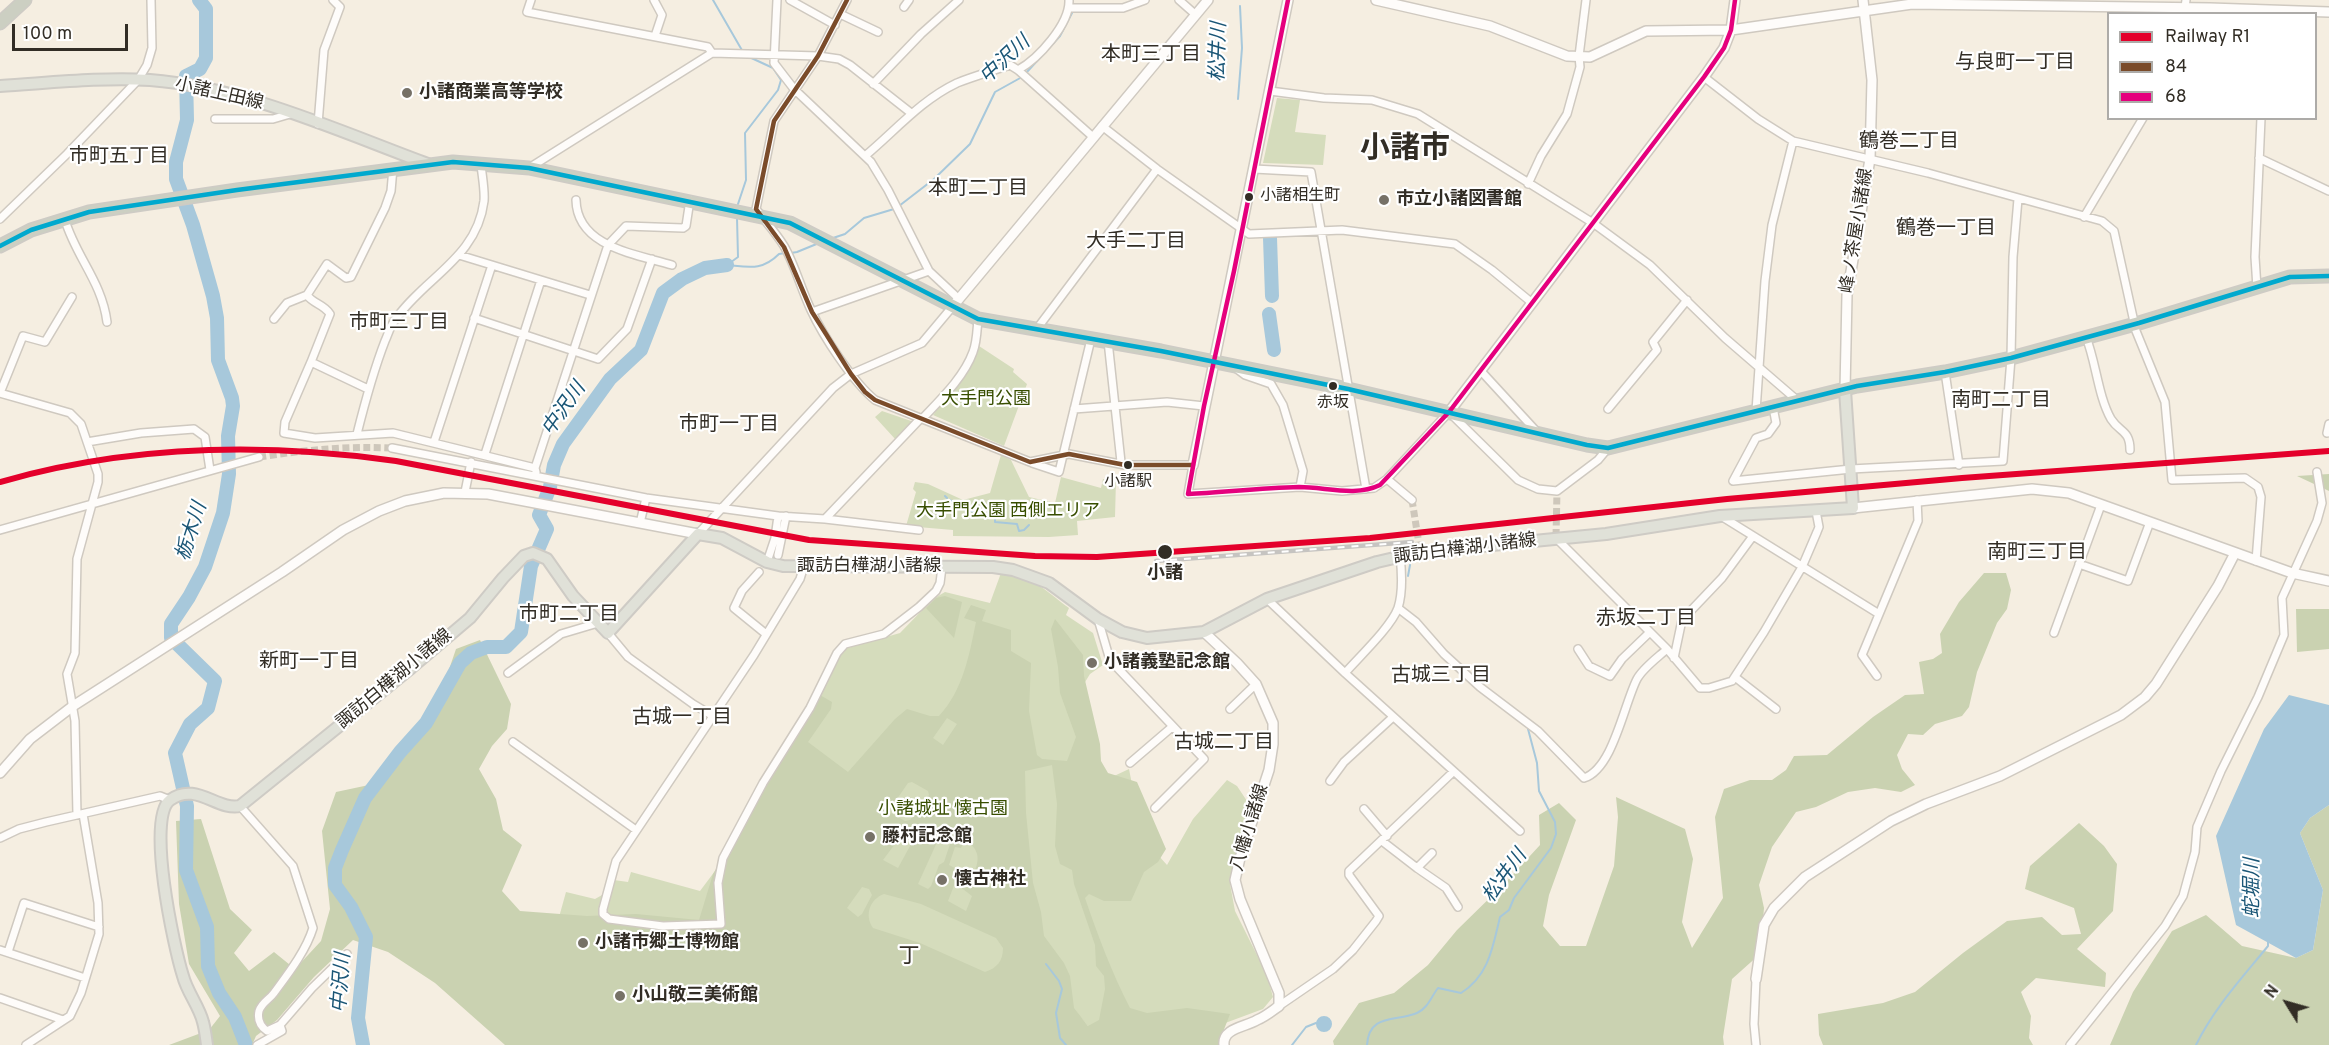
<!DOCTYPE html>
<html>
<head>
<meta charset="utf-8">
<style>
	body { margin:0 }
	#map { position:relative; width:2329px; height:1045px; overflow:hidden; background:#f5eee1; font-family:Overpass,sans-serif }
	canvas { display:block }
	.legend { position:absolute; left:2107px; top:12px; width:210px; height:108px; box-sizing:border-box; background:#fff; border:2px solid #adaba8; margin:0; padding:8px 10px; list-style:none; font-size:18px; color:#322d25 }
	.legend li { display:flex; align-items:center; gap:12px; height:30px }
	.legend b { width:30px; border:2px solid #adaba8 }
	.north { position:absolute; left:2257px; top:973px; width:60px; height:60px; -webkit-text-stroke:4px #fff; paint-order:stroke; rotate:307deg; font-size:16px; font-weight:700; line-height:24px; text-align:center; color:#322d25 }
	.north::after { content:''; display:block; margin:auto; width:21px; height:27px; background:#322d25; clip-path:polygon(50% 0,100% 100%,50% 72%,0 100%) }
	.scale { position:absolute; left:12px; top:24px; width:116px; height:27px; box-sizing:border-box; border:3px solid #322d25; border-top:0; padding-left:8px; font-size:18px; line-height:21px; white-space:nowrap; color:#322d25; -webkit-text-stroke:4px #fff; paint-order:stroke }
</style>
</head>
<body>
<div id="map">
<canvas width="2329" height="1045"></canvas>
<ul class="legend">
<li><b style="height:8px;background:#e4002b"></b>Railway R1</li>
<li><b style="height:8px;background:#7a4b2a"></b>84</li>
<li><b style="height:8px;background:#e5007d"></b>68</li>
</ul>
<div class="north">N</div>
<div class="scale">100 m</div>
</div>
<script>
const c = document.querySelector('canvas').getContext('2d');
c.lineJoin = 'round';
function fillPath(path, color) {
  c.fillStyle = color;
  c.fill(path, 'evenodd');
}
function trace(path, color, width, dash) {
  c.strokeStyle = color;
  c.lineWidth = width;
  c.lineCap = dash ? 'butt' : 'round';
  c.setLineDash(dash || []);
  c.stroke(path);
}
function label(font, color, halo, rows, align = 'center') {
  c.font = font + ' Overpass,"Noto Sans JP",sans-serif';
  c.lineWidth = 4.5;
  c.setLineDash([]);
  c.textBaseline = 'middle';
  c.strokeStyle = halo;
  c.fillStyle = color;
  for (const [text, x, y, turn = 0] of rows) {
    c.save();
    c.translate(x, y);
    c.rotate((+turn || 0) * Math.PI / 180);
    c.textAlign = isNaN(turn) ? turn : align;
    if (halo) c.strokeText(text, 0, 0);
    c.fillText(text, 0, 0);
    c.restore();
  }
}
fillPath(new Path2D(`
	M1277 98 1300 100 1295 132 1326 135 1323 165 1263 163Z
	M979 346 1014 369 1013 372 1027 384 1004 446 933 415 955 387Z
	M882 411 914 422 896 440 875 417Z
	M1001 455 1011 460 1029 497 1055 503 1061 477 1101 488 1103 479 1116 480 1115 517 1077 521 1078 535 1049 537 953 536V530L906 526 916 492 913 489 915 482 928 484 963 500 990 493Z
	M1001 573C1034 576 1044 590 1069 608L1066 615 1093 633 1103 665 1090 674 1082 687 1103 778 1112 777 1129 769C1137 808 1138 834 1167 865L1193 819 1227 780 1237 786 1251 807 1230 884 1235 911 1267 975 1273 997 1263 1009 1201 1032 1088 1026 1082 1019 556 928 566 892 595 899 611 890 614 880 628 882 631 872 700 891 727 855 844 649 900 633 933 599 945 592 990 603Z`), '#d5dcbc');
fillPath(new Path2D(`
	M2329 474V491L2297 476Z
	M1984 573H2006L2011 590 2007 609 1997 623 1977 672 1969 707 1962 716 1935 724 1923 735 1908 734 1897 755 1902 769 1915 785 1901 792 1875 788 1848 792 1816 807 1796 812 1772 847 1759 885 1764 908 1760 954 1732 979 1723 1037 1724 1045H1334L1333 1041 1359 1003 1394 993 1428 965 1457 930 1505 883 1540 845 1539 815 1559 803 1576 820 1549 895 1543 926 1560 946H1586L1614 866 1618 817 1616 797 1685 829 1693 859 1682 922 1692 948 1723 898 1715 817 1724 789 1750 780H1772L1786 770 1794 756 1827 755 1873 717 1905 695 1924 694 1919 662 1933 659 1942 653 1940 634 1959 602Z
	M945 596 962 602 954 638 926 608 936 598Z
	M971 605 986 610 982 621 1011 630V651L1031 663 1029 711 1037 755 1042 759 1067 761 1076 737 1060 693 1058 667 1051 629 1055 619 1083 655 1084 676 1100 744 1101 761 1108 773 1137 782 1166 849 1158 862 1144 872 1131 901H1104L1089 894 1085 898C1098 936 1112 973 1130 1008L1147 1013 1187 1008 1230 1014 1218 1045H505L435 983 388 952 353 940 314 977 277 1020 256 1036 252 1045H169L209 1030 220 1016 189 964 179 904 176 821 201 819 230 909 252 930 234 953 249 971 274 952 295 969 321 941 330 909 322 831 336 792 383 782 429 728 456 649 480 640 511 704 507 729 492 746 479 769 496 799 503 830 522 845 502 891 520 911 587 916 636 914 699 920 713 874 820 695 832 702 831 709 808 742 848 772 895 719 907 709 930 716H939C963 690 969 656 976 622L964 618ZM947 718 957 724 943 745 933 738ZM1052 765 1057 804 1055 846 1060 864 1072 870 1074 884 1095 945 1096 966 1104 976 1105 989 1099 1020 1088 1026 1074 1008 1070 976 1064 963 1044 936 1041 912 1033 883 1026 813 1025 771ZM912 782 928 791 929 795 910 820 905 821 891 813 890 809 908 783ZM912 834 916 835 898 868 883 860 898 840ZM950 836 952 838 944 862 939 865 931 886 928 889 918 884 938 840ZM965 840C981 850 980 861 972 877L949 865 955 847 961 848ZM955 883 972 896 966 911 948 901ZM862 887 869 889 872 895 862 914 858 917 847 908ZM884 894 921 904 996 938 1003 948C1003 961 997 968 985 972L920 943 873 928C864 915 870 899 884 894Z
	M2296 609H2329V649L2297 652Z
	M2329 805V1045H2110L2133 992 2172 931 2206 915 2242 946 2296 958 2313 950 2323 890 2300 833 2310 818Z
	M2079 823 2104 846 2117 864 2113 911 2077 949 2106 973 2105 987 2036 978 2021 992 2031 1016 2029 1038 2033 1045H1823L1819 1035 1818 1014 1883 1003 1915 992 1963 953 2007 921 2042 917 2062 935 2081 934 2074 908 2025 889 2030 866Z`), '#cad2b1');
fillPath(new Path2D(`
	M2289 695 2329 705V805L2310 818 2300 833 2323 890 2313 950 2296 958 2236 925 2216 836 2264 729Z
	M1316 1024a8 8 0 1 1 16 0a8 8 0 1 1-16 0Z`), '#a7c8db');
trace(new Path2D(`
	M713 0 743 52
	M1026 73 1060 36 1073 11
	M1238 99 1242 48 1240 6
	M738 204 746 180 745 133 778 90 781 80 773 68 747 56
	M899 206 934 179 970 144 995 92 1022 77
	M830 239 845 234 864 218 894 209
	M791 253 797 252 819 243
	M727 265C749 267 762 271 779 254L785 253
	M727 265 738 257 737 218
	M945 496 947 498
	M950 500C963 511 973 515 989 508L992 515 997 514 999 516 995 518V522L1017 524 1019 531 1024 530 1029 525
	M1408 576 1410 565
	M1046 964 1059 981 1062 989 1056 1013 1060 1038 1066 1045
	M1292 1045 1306 1027 1316 1023
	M1367 1045C1369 1013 1396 1022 1417 1013 1428 1008 1431 997 1438 988L1461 993C1489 976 1493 946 1500 917L1509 910 1514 898 1551 848 1556 834 1555 822 1539 791 1537 763 1528 729
	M2196 1045C2214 1008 2242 978 2268 946V941`), '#a7c8db', 2);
trace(new Path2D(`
	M199 0 206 9V58L200 69 186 76 187 120 176 162V179L193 225 213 296 217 318 218 360 232 398 233 406 228 436 229 474 223 513 205 567 189 597 171 624V638L215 681 208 708 190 724 175 753 187 806 186 870 207 927 208 966 219 993 235 1017 246 1045
	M1270 238 1272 296
	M1269 314 1274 350
	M363 1045 358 1018 366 937 351 907 335 885V868L342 850 365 798 400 752 426 723 460 663 471 653 487 647H506L521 632 531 566 547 529 539 515 550 487 554 465 563 444 610 379 641 350 663 293 682 279 705 268 727 265`), '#a7c8db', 14);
trace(new Path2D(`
	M259 457C306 450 345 446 392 448
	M1412 500 1419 544
	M1556 536 1557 491`), '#cec7bb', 7, [7, 3.5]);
const street = new Path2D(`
	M531 0 527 12 708 47 712 53
	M654 0 662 15 655 36
	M777 0 774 63 794 89 871 162 888 190 929 271 959 299
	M790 0 835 25
	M847 0 818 56 774 121 756 209C765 221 776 233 784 246 795 265 801 289 811 310 823 336 853 382 875 400L1030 462 1069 454 1125 465H1193L1188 494 1300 487 1342 491 1374 488 1387 479 1449 412 1518 480 1538 489 1557 491 1598 460 1608 448
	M1179 0 1196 15
	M904 7 909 0
	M1069 8H1123L1145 0
	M840 14 878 32
	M2184 14 2186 0
	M1018 70C1038 59 1070 24 1069 0
	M1704 77 1758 119 1793 141 1928 173 2102 221 2114 231 2136 331 2165 402 2172 480 2245 478 2258 487 2261 497 2256 561
	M873 84 921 34 959 0
	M1270 91 1324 98 1372 100 1418 114 1593 223 1650 265 1725 338 1798 401
	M215 119H273L290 114
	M318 124 324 50 340 7 333 0
	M1102 126 1157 169 1249 234 1342 230 1455 244 1492 270 1531 302
	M865 156C895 131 921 100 957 83 974 76 993 71 1010 65L1018 70 1093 137
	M2259 158 2329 191
	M529 168 712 53 818 56 839 59 850 65 911 113
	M1254 169 1311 172 1366 489
	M1528 184 1541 156 1567 114 1580 67 1579 56 1586 0
	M576 200C577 247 636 254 672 265
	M2084 217 2143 118
	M0 219 67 154 138 80 147 65 152 48 151 0
	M65 220C76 257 102 282 107 322
	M459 255 590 295
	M2257 288 2255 257 2261 118
	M812 312 929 271
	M474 318 598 359 627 329 652 259
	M274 319 287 303 307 295
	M1036 330 1157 169
	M2086 337C2096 362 2098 396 2111 419 2120 433 2130 430 2130 450
	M1108 341 1121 462
	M311 362 330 314C324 304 313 304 307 295L327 264 346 278 351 277 385 208 391 191 393 168
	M1237 369 1245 375 1271 384 1283 405 1303 471 1300 487
	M1480 370 1537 432
	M1945 372 1959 465
	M368 389 311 362 285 422 284 433 315 438 393 433 535 468
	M0 393 70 413 81 424 98 474V482L77 559 75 653 67 674 75 721 77 815
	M0 393 23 336 45 342 72 297
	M1773 407 1776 423 1768 434 1756 438 1733 481 1851 469 2003 461 2011 358 2013 257 2018 199
	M1074 409 1167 402 1204 406
	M1608 409 1657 350 1653 342 1687 300
	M1756 411 1765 281 1772 225 1793 141
	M923 418C941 399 964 377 973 352 977 342 977 329 978 319
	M2327 433 2329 424
	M357 434C365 402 373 372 385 341 388 335 390 326 395 320 425 277 477 258 484 201 485 190 482 176 481 164
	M87 442 141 433 194 429 205 437 210 470
	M434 442 492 265
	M392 448 646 498 778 516 825 519 921 418
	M485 454 541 280
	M1032 463 1059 472 1091 339
	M536 472 535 468 608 245 626 226 683 228 686 226 690 200
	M1387 479 1412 500
	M465 492 471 462
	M1721 516 1879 614
	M825 519 919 530
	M640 523 646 498
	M0 530 259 457
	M698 534 833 388 851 374 922 343 953 306
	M1557 539 1667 649 1700 688H1709L1732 681 1764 632 1802 567 1817 532 1819 527 1816 511
	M778 555 786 516
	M767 562 775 538 778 516
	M2079 564 2128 581 2150 522
	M804 566 800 579 754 655 616 861 603 909V914L609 919 663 926 721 924 718 883 723 858 763 783 810 708 837 653 845 644 884 634 919 607 936 591 940 583 942 567
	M759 572 742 591 734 608 766 634
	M1267 599 1345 673 1520 831
	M1398 608 1416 622 1444 654 1480 687 1538 731 1584 778C1613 769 1624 704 1637 679 1643 668 1657 658 1667 649
	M1098 619 1110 660 1204 759 1155 808
	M608 633 628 657 693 704 713 716
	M2054 633 2101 505
	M1578 649 1589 666 1610 676 1622 659 1650 632
	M1674 658 1682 620 1722 578 1753 536
	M508 673 561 634 598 623
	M1345 673C1359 657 1391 627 1398 608 1403 592 1402 573 1400 556
	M1877 676 1862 655 1918 521 1917 500
	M1735 677 1776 709
	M1230 709 1256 684
	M513 742 636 830
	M1130 763 1172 727
	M1330 781 1344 762 1393 717
	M240 806 293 866 313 928C306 951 288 974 274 993 269 1000 262 1002 259 1011 257 1020 260 1026 267 1031L280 1025 312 988 347 954
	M1364 809 1387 836
	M0 838 19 829 46 822 160 796 170 800
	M1382 841 1417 868 1432 853
	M1417 868 1446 888 1458 907
	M0 950 85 978
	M8 952 24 903 99 927
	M0 998 63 1020
	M1279 1006 1333 969 1353 950 1376 921 1379 916 1349 875V871L1453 772
	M26 1045 70 1016 81 993 99 934 98 903 83 814
	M257 1045 282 1031 280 1025
	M1756 1045 1754 1024 1756 979
	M2070 1045 2165 926 2183 896 2195 852 2197 827 2221 771 2258 697 2284 635 2282 598 2317 521 2322 503 2317 472`);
const secondary = new Path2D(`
	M1376 0 1490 26 1567 56 1590 57 1646 31 1731 30 1912 4 2210 8 2329 12
	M953 306 1208 0
	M1845 390 1847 295 1870 159 1872 80 1863 0
	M1449 412 1704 77 1724 48 1731 30 1735 0
	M1193 465 1288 0
	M1853 508 2032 489 2069 493 2292 573 2329 581
	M1204 632 1237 663 1256 684 1273 723V744L1269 770 1240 858 1235 880 1240 899 1279 993V1006C1272 1011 1265 1017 1257 1020 1246 1027 1222 1028 1224 1045
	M0 773 30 739 73 706 282 572 343 530 379 511 405 501 444 493 488 494 698 534
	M1756 979 1764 925 1774 908 1805 877 1891 821 1926 804 2000 776 2121 715 2145 697 2156 684 2218 586 2235 553`);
const primary = new Path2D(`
	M0 86C49 83 101 77 150 80 243 87 341 132 428 164
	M207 1045C206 1038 205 1029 203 1022 199 1006 187 992 183 976 174 948 146 818 170 800 196 781 217 811 240 806L411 668 470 618 503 578 524 556 533 553 547 559 573 596 608 633 698 534 722 538 767 562 783 566 993 567 1013 570 1049 583 1098 619 1122 632 1147 638 1204 632 1267 599 1377 562 1420 552 1606 534 1720 516 1853 508 1845 390`);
const highway = new Path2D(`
	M0 23 25 0
	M0 246 31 230 89 212 237 190 453 162 529 168 790 223 978 319 1161 351 1348 389 1587 445 1608 448 1857 386 1945 372 2011 358 2139 323 2290 277 2329 276`);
trace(street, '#cfc9c0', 10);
trace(secondary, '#cfc9c0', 12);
trace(primary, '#cecbc5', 14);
trace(highway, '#cecbc5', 15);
trace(street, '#fefcfa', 7);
trace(secondary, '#fefcfa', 9);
trace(primary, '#e0e1d8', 10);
trace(highway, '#cccfc2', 12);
const rail = new Path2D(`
	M1156 561 1412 542`);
trace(rail, '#c6c4c1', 4.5);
trace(rail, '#fff', 2, [7]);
trace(new Path2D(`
	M847 0 818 56 774 121 756 209 784 247 812 312 826 334 851 374 865 392 875 400 1030 462 1069 454 1125 465H1193`), '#7a4b2a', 4.5);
trace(new Path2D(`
	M1288 0 1234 271 1204 406 1188 494C1225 492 1262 488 1299 487 1326 487 1355 497 1380 485L1449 412 1704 77 1724 48 1731 30 1735 0`), '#e5007d', 4.5);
trace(new Path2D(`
	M0 246 31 230 89 212 237 190 453 162 529 168 790 223 978 319 1161 351 1348 389 1587 445 1608 448 1857 386 1945 372 2011 358 2139 323 2290 277 2329 276`), '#00a9ce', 4.5);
trace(new Path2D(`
	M0 482C129 445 263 442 396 461L809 540 1035 556 1097 557 1370 538 1727 499 1962 478 2329 451`), '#e4002b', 6);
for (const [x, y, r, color] of [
	[407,93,6,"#767167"],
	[1249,197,5,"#322d25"],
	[1384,200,6,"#767167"],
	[1333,386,5,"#322d25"],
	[1128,465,5,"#322d25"],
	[1165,552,8,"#322d25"],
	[1092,663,6,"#767167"],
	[870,837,6,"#767167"],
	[942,880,6,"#767167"],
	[583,943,6,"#767167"],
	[620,996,6,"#767167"]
]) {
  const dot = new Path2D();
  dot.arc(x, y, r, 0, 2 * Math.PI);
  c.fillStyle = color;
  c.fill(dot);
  trace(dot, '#fff', 2);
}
label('16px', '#322d25', '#fff', [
	["小諸相生町",1260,197,"left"],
	["赤坂",1333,404],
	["小諸駅",1128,483]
]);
label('bold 18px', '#322d25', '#fff', [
	["小諸商業高等学校",419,93],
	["市立小諸図書館",1396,200],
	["小諸義塾記念館",1104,663],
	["藤村記念館",882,837],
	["懐古神社",954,880],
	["小諸市郷土博物館",595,943],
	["小山敬三美術館",632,996]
], 'left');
label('18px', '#322d25', '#fff', [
	["小諸上田線",219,95,13],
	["峰ノ茶屋小諸線",1858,231,-81],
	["諏訪白樺湖小諸線",1465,550,-7],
	["諏訪白樺湖小諸線",869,567],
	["諏訪白樺湖小諸線",395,680,-40],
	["八幡小諸線",1251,828,-73]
]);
label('18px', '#384e00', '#fff', [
	["大手門公園",986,400],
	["大手門公園 西側エリア",1008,512],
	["小諸城址 懐古園",943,810]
]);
label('bold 18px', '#322d25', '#fff', [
	["小諸",1165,574]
]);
label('italic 20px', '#1a5676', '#fff', [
	["松井川",1220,52,-88],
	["中沢川",1006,61,-43],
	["中沢川",565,410,-55],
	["栃木川",193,532,-72],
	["松井川",1506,877,-54],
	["蛇堀川",2254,888,-90],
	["中沢川",343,983,-86]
]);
label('20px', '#322d25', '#fff', [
	["本町三丁目",1151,56],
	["与良町一丁目",2015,64],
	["鶴巻二丁目",1909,143],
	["市町五丁目",119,158],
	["本町二丁目",978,190],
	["鶴巻一丁目",1946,230],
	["大手二丁目",1136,243],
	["市町三丁目",399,324],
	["南町二丁目",2001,402],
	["市町一丁目",729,426],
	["南町三丁目",2037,554],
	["市町二丁目",569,616],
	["赤坂二丁目",1646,620],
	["新町一丁目",309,663],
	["古城三丁目",1441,677],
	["古城一丁目",682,719],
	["古城二丁目",1224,744]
]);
label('21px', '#322d25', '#fff', [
	["丁",909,958]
]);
label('bold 30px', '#322d25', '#fff', [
	["小諸市",1405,151]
]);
</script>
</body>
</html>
